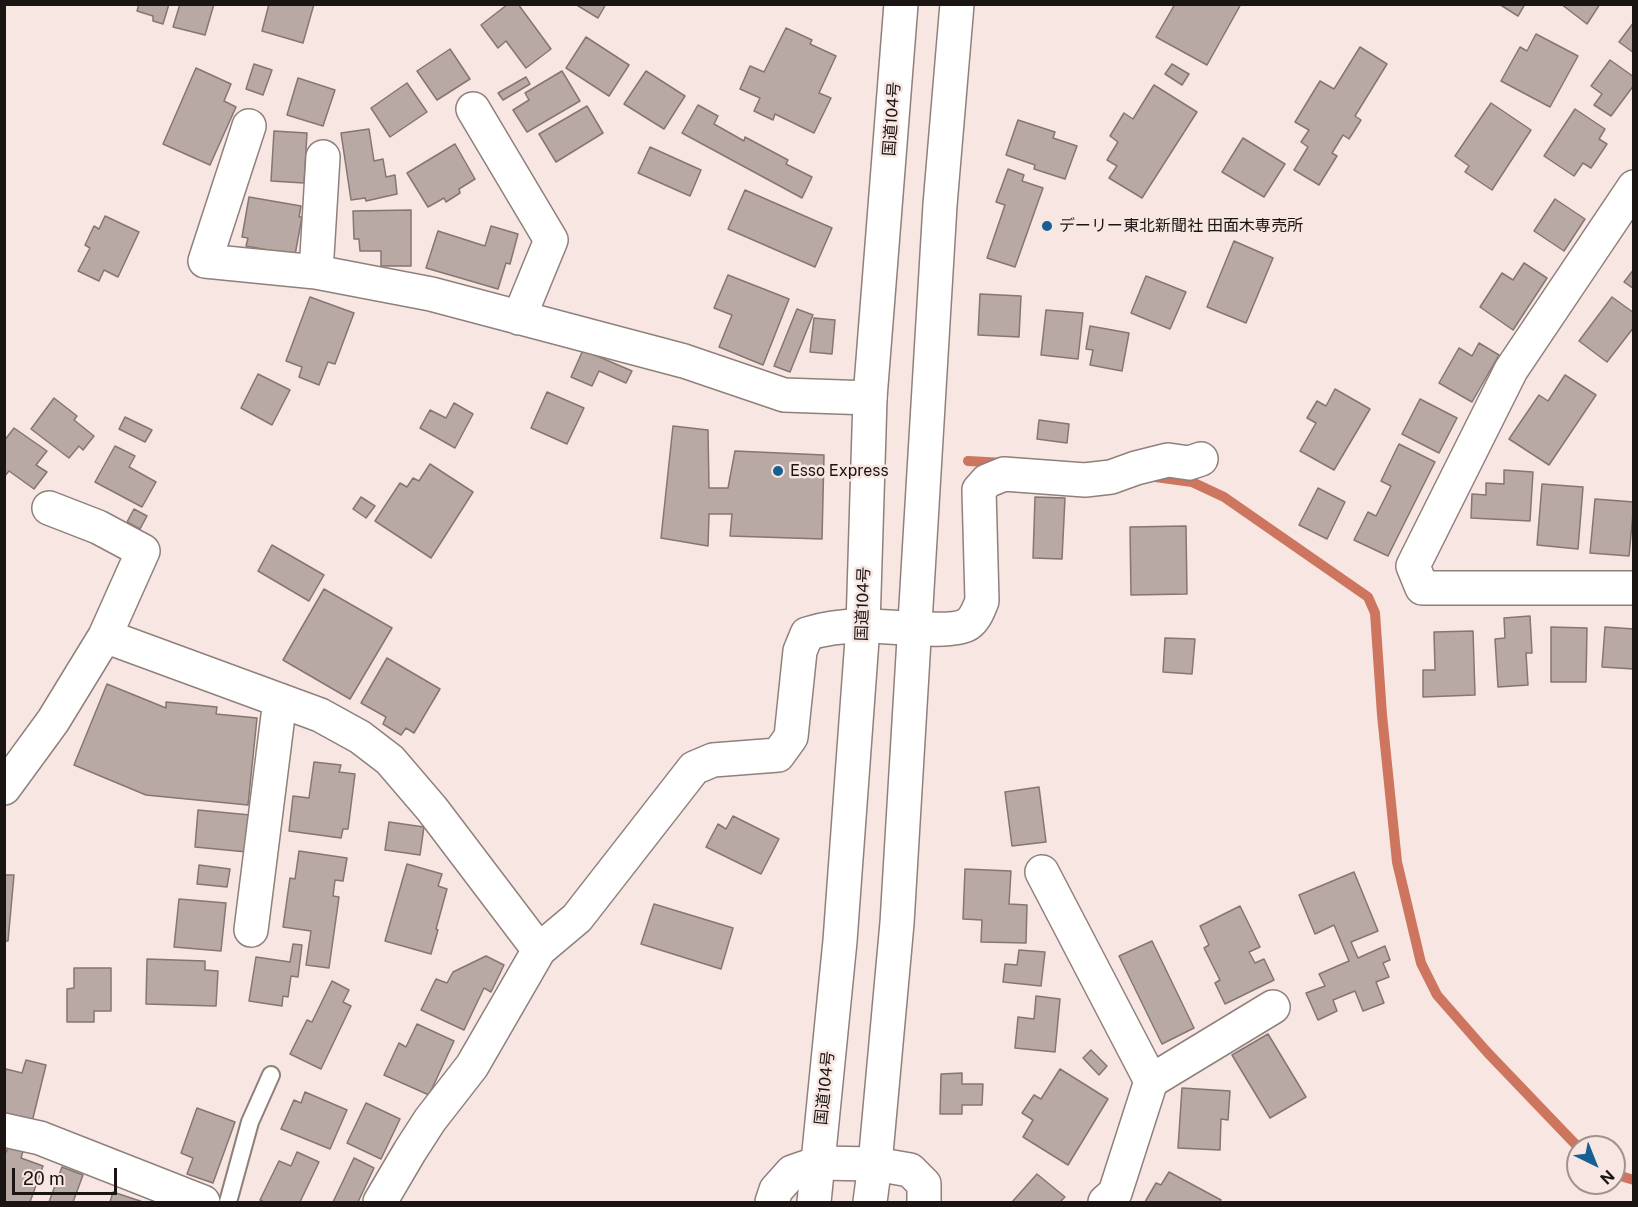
<!DOCTYPE html>
<html>
<head>
<meta charset="utf-8">
<style>
	body { margin:0 }
	#map { position:relative; width:1638px; height:1207px; overflow:hidden; background:#f7e6e2; font-family:"Public Sans",sans-serif }
	canvas { display:block }
	.frame { position:absolute; inset:0; border:6px solid #1a1413; pointer-events:none }
	.north { position:absolute; left:1566px; top:1135px; width:60px; height:60px; box-sizing:border-box; background:#f7e6e2; border:2px solid #9f928f; border-radius:50%; rotate:137deg; font-size:16px; font-weight:700; line-height:24px; text-align:center; color:#1a1413 }
	.north::after { content:''; display:block; margin:auto; width:21px; height:27px; background:#186094; clip-path:polygon(50% 0,100% 100%,50% 72%,0 100%) }
	.scale { position:absolute; left:12px; top:1168px; width:105px; height:27px; box-sizing:border-box; border:3px solid #1a1413; border-top:0; padding-left:8px; font-size:18px; line-height:21px; white-space:nowrap; color:#1a1413; -webkit-text-stroke:4px #f7e6e2; paint-order:stroke }
</style>
</head>
<body>
<div id="map">
<canvas width="1638" height="1207"></canvas>
<div class="frame"></div>
<div class="north">N</div>
<div class="scale">20 m</div>
</div>
<script>
const c = document.querySelector('canvas').getContext('2d');
c.lineJoin = 'round';
function trace(path, color, width, dash) {
  c.strokeStyle = color;
  c.lineWidth = width;
  c.lineCap = dash ? 'butt' : 'round';
  c.setLineDash(dash || []);
  c.stroke(path);
}
function fillPath(path, color) {
  c.fillStyle = color;
  c.fill(path, 'evenodd');
}
function label(font, color, halo, rows, align = 'center') {
  c.font = font + ' "Public Sans","Noto Sans JP",sans-serif';
  c.lineWidth = 5;
  c.setLineDash([]);
  c.textBaseline = 'middle';
  c.strokeStyle = halo;
  c.fillStyle = color;
  for (const [text, x, y, turn = 0] of rows) {
    c.save();
    c.translate(x, y);
    c.rotate((+turn || 0) * Math.PI / 180);
    c.textAlign = isNaN(turn) ? turn : align;
    if (halo) c.strokeText(text, 0, 0);
    c.fillText(text, 0, 0);
    c.restore();
  }
}
trace(new Path2D(`
	M968 461 1004 463
	M1148 476 1192 482 1224 497 1368 597 1375 613 1382 715 1397 862 1421 963 1437 995 1487 1052 1578 1147
	M1614 1174 1634 1180`), '#cd755e', 10);
const building = new Path2D(`
	M139 4H169L163 24 153 21V16L137 11Z
	M180 4H214L205 35 173 27Z
	M269 4H314L303 43 262 31Z
	M508 4H518L551 49 526 68 506 41 498 48 481 25Z
	M575 4H606L598 18Z
	M1175 4H1241L1207 65 1156 37Z
	M1499 4H1525L1518 16Z
	M1561 4H1600L1587 24Z
	M1634 22V53L1619 42Z
	M786 28 812 40 810 44 836 56 819 93 831 98 814 133 775 114 773 120 754 111 760 98 740 89 750 66 764 72Z
	M1536 34 1578 56 1550 107 1501 81 1520 47 1527 51Z
	M586 37 629 65 609 96 566 68Z
	M1360 47 1387 64 1355 116 1361 120 1349 139 1343 135 1332 153 1337 156 1319 185 1294 170 1308 147 1301 142 1309 130 1295 122 1320 81 1334 89Z
	M450 49 470 79 437 100 417 71Z
	M1610 60 1634 77V85L1611 116 1594 105 1602 94 1591 86Z
	M254 64 272 70 263 95 246 89Z
	M1172 64 1189 74 1182 85 1165 74Z
	M196 68 231 84 224 101 236 107 210 165 163 144Z
	M562 71 580 101 527 132 513 110 529 100 525 93Z
	M646 71 685 96 664 129 624 104Z
	M526 77 530 84 503 100 498 93Z
	M298 78 335 90 323 126 287 115Z
	M407 83 427 112 390 137 371 108Z
	M1154 85 1197 112 1142 198 1109 178 1117 166 1107 160 1118 142 1110 136 1124 113 1133 119Z
	M1491 103 1531 130 1492 190 1465 172 1469 166 1455 156Z
	M698 105 718 116 714 124 744 141 745 137 788 160 786 164 812 177 802 198 682 133Z
	M587 106 603 133 556 162 539 134Z
	M1575 109 1605 129 1599 139 1607 144 1591 168 1583 163 1574 176 1544 156Z
	M1018 120 1055 132 1053 138 1077 146 1065 179 1034 169 1035 165 1006 155Z
	M369 129 374 161 383 159 386 177 395 175 397 194 366 201 365 198 351 200 341 133Z
	M274 131 307 133 304 183 271 181Z
	M1243 138 1285 164 1264 197 1222 172Z
	M455 144 475 179 459 189 460 193 446 202 444 198 428 207 407 173Z
	M650 147 701 170 690 196 638 173Z
	M1008 169 1024 175 1022 181 1043 188 1015 267 987 258 1005 205 996 202Z
	M745 190 832 228 815 267 728 229Z
	M249 197 301 206 299 217H302L295 255 246 246 248 238 242 237Z
	M1555 199 1585 219 1564 251 1534 231Z
	M411 210V266H381V251H360L359 239H354L353 211Z
	M105 216 139 232 118 277 104 270 99 281 78 271 90 248 85 245 94 226 99 229Z
	M491 226 518 234 510 264 506 263 498 289 426 268 438 231 485 246Z
	M1234 241 1273 258 1246 323 1207 307Z
	M1524 263 1547 278 1513 330 1480 307 1502 273 1513 280Z
	M1634 269V289L1624 282Z
	M728 275 789 299 763 365 719 347 732 315 714 308Z
	M1146 276 1186 292 1170 329 1131 313Z
	M980 294 1021 296 1019 337 978 335Z
	M310 297 354 313 335 364 328 362 319 385 299 377 302 367 286 361Z
	M1612 297 1634 313V327L1607 362 1579 341Z
	M797 309 813 315 790 372 774 366Z
	M1046 310 1083 313 1078 359 1041 355Z
	M814 318 835 320 832 354 810 352Z
	M1090 326 1129 333 1122 371 1090 365 1093 350 1086 349Z
	M1479 343 1499 355 1472 402 1439 383 1459 348 1472 356Z
	M583 350 632 371 626 383 599 371 592 386 571 377Z
	M258 374 290 390 272 425 241 408Z
	M1565 375 1596 395 1549 465 1509 439 1539 395 1548 401Z
	M1335 389 1370 409 1334 470 1300 451 1316 423 1307 418 1317 401 1326 406Z
	M547 392 584 408 567 444 531 428Z
	M54 398 77 416 74 420 94 436 83 450 79 446 69 458 31 429Z
	M1420 399 1457 418 1439 453 1402 434Z
	M454 403 473 414 455 448 420 428 430 410 446 418Z
	M125 417 152 430 145 442 119 429Z
	M1039 420 1069 424 1067 443 1037 439Z
	M673 426 708 430 709 488H728L735 451 824 455 822 539 730 536 732 514H709L708 546 661 538Z
	M14 428 47 451 36 465 47 472 34 489 9 471 4 477V441Z
	M1399 444 1435 462 1388 556 1354 540 1368 512 1376 516 1391 486 1381 481Z
	M115 446 135 456 129 467 156 482 142 507 95 482Z
	M430 464 473 492 431 558 375 521 400 483 407 487 413 478 419 481Z
	M1504 470 1533 472 1530 521 1471 518 1472 494 1486 495V483L1504 484Z
	M1542 484 1583 487 1578 549 1537 545Z
	M1318 488 1345 502 1327 539 1299 525Z
	M361 497 375 506 366 518 353 509Z
	M1035 497 1065 498 1062 559 1033 558Z
	M1595 499 1634 502 1629 556 1590 553Z
	M134 509 147 516 140 529 127 522Z
	M1186 526 1187 594 1131 595 1130 527Z
	M272 545 324 575 309 601 258 571Z
	M324 589 392 628 350 699 283 660Z
	M1530 616 1532 653H1526L1528 685 1498 687 1495 639 1505 638 1504 618Z
	M1551 627 1587 628 1586 682H1551Z
	M1605 627 1634 629V669L1602 667Z
	M1473 631 1475 695 1423 697V670H1435L1434 632Z
	M1165 638 1195 639 1192 674 1163 672Z
	M387 658 440 689 414 733 406 728 401 735 383 724 386 717 361 703Z
	M107 684 166 708V702L217 707 216 714 257 718 248 805 146 795 74 765Z
	M314 762 341 765 339 772 355 774 348 829H343L341 838 289 831 293 796 309 798Z
	M1039 787 1046 842 1012 846 1005 792Z
	M198 810 250 815 247 852 195 847Z
	M733 816 779 839 761 874 706 847 718 824 726 829Z
	M389 822 424 827 420 855 385 850Z
	M299 851 347 858 343 881 335 880 333 896 339 897 329 968 306 965 311 931 283 927 290 878 295 879Z
	M407 864 442 874 438 886 447 889 436 929 438 930 431 954 385 941Z
	M199 865 230 869 227 887 197 884Z
	M965 869 1011 871 1009 904 1027 905 1026 943 981 942 982 920 963 919Z
	M1354 872 1378 931 1351 942 1358 958 1385 946 1390 960 1383 963 1389 977 1376 982 1384 1003 1363 1011 1355 991 1333 1000 1337 1011 1318 1020 1306 993 1325 986 1319 974 1349 961 1334 925 1315 934 1299 895Z
	M4 875H14L8 941H4Z
	M179 899 226 903 221 951 174 947Z
	M654 904 733 928 721 969 641 944Z
	M1240 906 1260 947 1249 952 1255 963 1264 959 1274 980 1225 1004 1215 983 1220 980 1204 948 1209 945 1200 926Z
	M1152 941 1194 1028 1162 1044 1119 956Z
	M293 944 302 945 298 977 291 976 288 997 283 996 282 1006 249 1001 256 957 290 962Z
	M1019 950 1045 952 1041 986 1003 982 1005 964 1017 965Z
	M486 956 504 965 491 992 484 988 464 1030 421 1010 436 979 447 983 453 972Z
	M147 959 205 961V970L218 971 216 1006 146 1004Z
	M74 968H111V1011H94V1022H67V989L74 988Z
	M332 981 349 990 343 1002 351 1006 321 1069 290 1054 307 1020 312 1022Z
	M1036 996 1060 999 1055 1052 1015 1048 1018 1017 1034 1019Z
	M417 1024 454 1041 429 1095 384 1075 399 1043 406 1047Z
	M1268 1034 1306 1097 1270 1118 1232 1055Z
	M1091 1050 1107 1066 1099 1075 1083 1058Z
	M26 1060 46 1065 32 1122 4 1115V1077L6 1069 22 1073Z
	M1060 1069 1108 1099 1068 1165 1023 1137 1033 1120 1022 1113 1034 1095 1041 1099Z
	M962 1073V1084H983L982 1105H962V1114H940L941 1074Z
	M1182 1088 1230 1091 1228 1120 1221 1119 1220 1150 1178 1148Z
	M305 1092 347 1110 330 1149 281 1129 294 1100 301 1103Z
	M366 1103 400 1119 381 1159 347 1143Z
	M197 1108 235 1122 213 1183 187 1174 193 1158 181 1153Z
	M9 1146 23 1151 21 1158 43 1166 30 1202H4V1156Z
	M297 1152 319 1162 300 1202H264L260 1200 279 1161 291 1166Z
	M354 1158 374 1168 358 1202H333Z
	M62 1167 83 1175 73 1202H49Z
	M1169 1172 1221 1200 1220 1202H1145L1156 1183 1161 1185Z
	M1037 1174 1065 1197 1060 1202H1012Z
	M113 1192 143 1202H110Z`);
fillPath(building, '#b9a9a5');
trace(building, '#847672', 1.5);
const lane = new Path2D(`
	M228 1202 250 1122 271 1075`);
const street = new Path2D(`
	M473 109 551 240 519 318
	M249 126 205 261 316 272 431 294 684 361 784 395 870 398
	M1634 187 1511 370 1413 566 1422 588H1634
	M316 272 323 157
	M105 636 320 715 360 737 390 760 432 809 539 950
	M4 788 53 721 105 636 143 551 98 527 49 508
	M1042 872 1151 1081 1115 1193 1105 1202
	M251 930 280 700
	M1151 1081 1273 1007
	M4 1130 40 1138 203 1202
	M380 1202 410 1151 430 1120 472 1066 539 950 577 918 694 768 713 760 778 755 791 737 800 651 807 634C825 628 842 626 862 626 884 625 952 635 968 624 975 619 979 609 982 601L979 490 987 481 1004 474 1085 480 1111 477 1136 468 1168 460 1189 463 1201 459
	M772 1202 776 1190 792 1172 818 1163 875 1164 904 1169 910 1170 924 1184V1202`);
const highway = new Path2D(`
	M814 1202 840 941 863 626 870 398 901 4
	M870 1202 875 1164 897 923 940 205 957 4`);
trace(lane, '#8f807c', 20);
trace(street, '#8f807c', 36);
trace(highway, '#8f807c', 36);
trace(lane, '#fff', 16);
trace(street, '#fff', 33);
trace(highway, '#fff', 33);
for (const [x, y, r, color] of [
	[1047,226,6,"#186094"],
	[778,471,6,"#186094"]
]) {
  const dot = new Path2D();
  dot.arc(x, y, r, 0, 2 * Math.PI);
  c.fillStyle = color;
  c.fill(dot);
  trace(dot, '#f7e6e2', 2);
}
label('16px', '#1a1413', '#f7e6e2', [
	["国道104号",892,119,-86],
	["国道104号",863,604,-88],
	["国道104号",825,1088,-84]
]);
label('16px', '#1a1413', '#f7e6e2', [
	["デーリー東北新聞社 田面木専売所",1059,226],
	["Esso Express",790,471]
], 'left');
</script>
</body>
</html>
